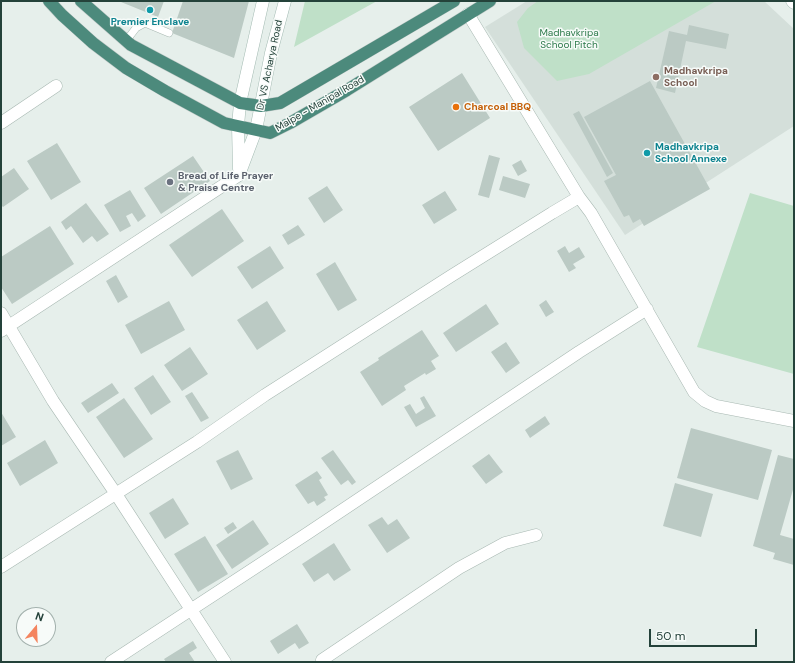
<!DOCTYPE html>
<html>
<head>
<meta charset="utf-8">
<style>
	body { margin:0 }
	#map { position:relative; width:795px; height:663px; overflow:hidden; background:#e6efeb; font-family:"DM Sans",sans-serif }
	canvas { display:block }
	.frame { position:absolute; inset:0; border:2px solid #24423a; pointer-events:none }
	.north { position:absolute; left:16px; top:607px; width:40px; height:40px; box-sizing:border-box; background:#f7fbf9; border:1px solid #a3b1ad; border-radius:50%; rotate:19deg; font-size:11px; font-weight:700; line-height:16px; text-align:center; color:#24423a }
	.north::after { content:''; display:block; margin:auto; width:14px; height:18px; background:#f4845f; clip-path:polygon(50% 0,100% 100%,50% 72%,0 100%) }
	.scale { position:absolute; left:649px; top:629px; width:108px; height:18px; box-sizing:border-box; border:2px solid #24423a; border-top:0; padding-left:5px; font-size:12px; line-height:14px; white-space:nowrap; color:#24423a; -webkit-text-stroke:3px #f7fbf9; paint-order:stroke }
</style>
</head>
<body>
<div id="map">
<canvas width="795" height="663"></canvas>
<div class="frame"></div>
<div class="north">N</div>
<div class="scale">50 m</div>
</div>
<script>
const c = document.querySelector('canvas').getContext('2d');
c.lineJoin = 'round';
function fillPath(path, color) {
  c.fillStyle = color;
  c.fill(path, 'evenodd');
}
function trace(path, color, width, dash) {
  c.strokeStyle = color;
  c.lineWidth = width;
  c.lineCap = dash ? 'butt' : 'round';
  c.setLineDash(dash || []);
  c.stroke(path);
}
function label(font, color, halo, rows, align = 'center') {
  c.font = font + ' "DM Sans",sans-serif';
  c.lineWidth = 3;
  c.setLineDash([]);
  c.textBaseline = 'middle';
  c.strokeStyle = halo;
  c.fillStyle = color;
  for (const [text, x, y, turn = 0] of rows) {
    c.save();
    c.translate(x, y);
    c.rotate((+turn || 0) * Math.PI / 180);
    c.textAlign = isNaN(turn) ? turn : align;
    if (halo) c.strokeText(text, 0, 0);
    c.fillText(text, 0, 0);
    c.restore();
  }
}
fillPath(new Path2D(`
	M527 1H764L794 29V126L625 235 485 27Z`), '#d4dfda');
fillPath(new Path2D(`
	M305 1H377L294 47Z
	M538 1H716L589 74 557 81 524 48 517 22 528 8Z
	M750 193 794 206V374L697 347Z`), '#bfe0c8');
fillPath(new Path2D(`
	M121 1H164L158 17 121 2Z
	M183 1H249L234 58 172 33Z
	M689 25 729 34 726 49 686 41 675 93 656 88 669 31 687 35Z
	M462 73 490 118 438 151 409 107Z
	M650 81 710 189 644 226 640 219 633 223 629 215 624 217 604 181 616 175 584 117Z
	M579 111 613 173 607 177 573 114Z
	M57 143 81 182 51 200 27 161Z
	M489 155 500 158 489 198 478 195Z
	M193 156 210 181 161 214 144 188Z
	M521 160 527 171 518 176 512 165Z
	M14 168 29 189 3 207 1 205V177Z
	M503 176 530 184 525 198 499 190Z
	M327 186 343 210 324 223 308 198Z
	M130 190 146 216 138 222 132 213 126 216 131 226 120 232 104 205Z
	M445 191 457 210 434 224 422 205Z
	M86 203 109 234 97 242 92 236 83 243 71 226 66 230 61 222Z
	M222 209 244 241 192 277 169 245Z
	M298 225 305 235 288 245 282 235Z
	M50 226 74 264 12 304 1 287V257Z
	M270 246 284 268 252 289 237 267Z
	M565 246 569 253 579 247 585 257 573 264 576 268 569 272 557 251Z
	M335 262 357 300 338 311 316 274Z
	M116 275 128 297 118 303 106 281Z
	M546 300 554 312 546 317 539 305Z
	M169 301 185 330 141 354 125 325Z
	M267 301 286 331 257 350 237 320Z
	M486 304 499 324 456 352 443 333Z
	M422 330 439 356 431 361 436 369 426 375 425 373 404 386 406 390 382 406 360 372 379 360 378 358Z
	M506 342 520 363 506 373 491 352Z
	M190 347 208 374 182 391 164 365Z
	M153 375 171 402 151 415 134 388Z
	M112 383 119 393 88 413 81 403Z
	M192 392 209 418 201 422 185 396Z
	M424 396 436 416 416 427 404 407 410 404 416 414 425 408 420 398Z
	M124 398 153 439 124 458 96 417Z
	M1 412 16 437 1 446Z
	M545 416 550 424 530 438 525 430Z
	M691 428 772 450 758 500 677 478Z
	M45 440 58 463 20 486 7 463Z
	M238 450 253 479 231 490 216 461Z
	M333 450 356 482 352 485 348 480 341 485 321 458Z
	M489 454 503 472 486 484 472 466Z
	M778 455 794 459V486L780 535 794 539V565L773 559 775 553 753 546Z
	M317 471 322 478 319 480 328 495 324 497 326 500 317 506 314 501 308 504 295 485Z
	M675 483 713 494 701 537 663 526Z
	M173 498 189 524 165 539 149 513Z
	M382 517 388 525 397 519 410 538 387 553 368 525Z
	M253 520 269 544 232 569 216 545Z
	M233 522 237 528 228 534 224 528Z
	M205 536 228 574 198 592 174 554Z
	M334 543 351 570 334 581 328 573 314 582 302 564Z
	M297 624 309 643 299 649 295 643 278 654 270 641Z
	M193 641 197 648 189 653 195 662H166L164 659Z`), '#bbcac4');
const service = new Path2D(`
	M126 41 136 28 145 23 169 33`);
const minor = new Path2D(`
	M1 123 56 86
	M579 197 591 213 694 392 705 401 716 406 794 421
	M1 313 53 401 116 494 225 662
	M1 331 239 175
	M1 567 197 442 265 395 451 276 552 213 579 197 468 14
	M322 660 459 568 505 543 536 535
	M111 662 308 533 579 352 647 309`);
const secondary = new Path2D(`
	M792 1 794 3
	M239 169 238 126 240 103 263 1
	M239 175 256 130 271 53 285 1`);
const trunk = new Path2D(`
	M49 1 62 15 93 43 126 68 165 91 224 123 270 133 290 123 347 90 490 1
	M81 1 131 45 240 103 261 106 280 103 454 1`);
trace(service, '#a8b8b2', 8);
trace(minor, '#a8b8b2', 13);
trace(secondary, '#a4bbb3', 13);
trace(trunk, '#c2cac8', 13);
trace(service, '#fff', 7);
trace(minor, '#fff', 12);
trace(secondary, '#fff', 12);
trace(trunk, '#4c8a7c', 12);
for (const [x, y, r, color] of [
	[150,10,4,"#0f9aa8"],
	[656,77,4,"#8d6e63"],
	[456,107,4,"#e8710a"],
	[647,153,4,"#0f9aa8"],
	[170,182,4,"#6b7280"]
]) {
  const dot = new Path2D();
  dot.arc(x, y, r, 0, 2 * Math.PI);
  c.fillStyle = color;
  c.fill(dot);
  trace(dot, '#f7fbf9', 1.5);
}
label('bold 10px', '#0d838f', '#f7fbf9', [
	["Premier Enclave",150,22],
	["Madhavkripa",655,147,"left"],
	["School Annexe",655,159,"left"]
]);
label('10px', '#2d7a4b', '#f7fbf9', [
	["Madhavkripa",569,33],
	["School Pitch",569,45]
]);
label('10px', '#24423a', '#f7fbf9', [
	["Dr VS Acharya Road",270,65,-78],
	["Malpe - Manipal Road",320,104,-30]
]);
label('bold 10px', '#785e54', '#f7fbf9', [
	["Madhavkripa",664,71],
	["School",664,83]
], 'left');
label('bold 10px', '#c56008', '#f7fbf9', [
	["Charcoal BBQ",464,107]
], 'left');
label('bold 10px', '#5b616d', '#f7fbf9', [
	["Bread of Life Prayer",178,176],
	["& Praise Centre",178,188]
], 'left');
</script>
</body>
</html>
